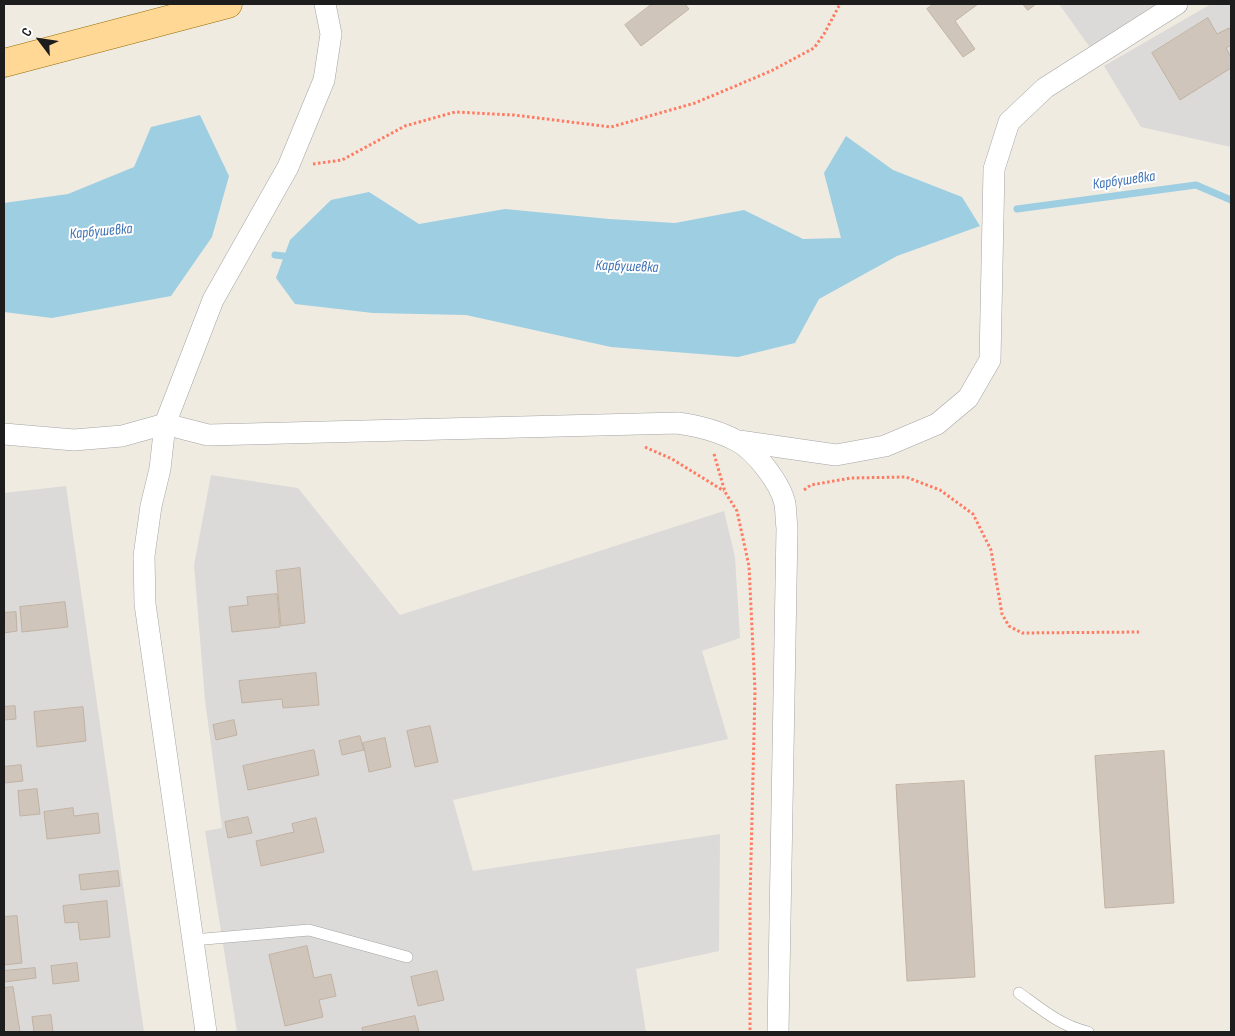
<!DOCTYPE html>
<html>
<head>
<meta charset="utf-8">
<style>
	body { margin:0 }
	#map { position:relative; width:1235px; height:1036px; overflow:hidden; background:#efebe1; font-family:"Sofia Sans Condensed",sans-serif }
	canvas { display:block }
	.frame { position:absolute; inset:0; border:5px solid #1d1d1d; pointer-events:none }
	.north { position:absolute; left:15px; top:15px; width:50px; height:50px; -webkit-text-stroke:4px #fff; paint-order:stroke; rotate:301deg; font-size:14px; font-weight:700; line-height:20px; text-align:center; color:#1d1d1d }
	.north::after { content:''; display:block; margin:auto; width:18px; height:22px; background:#1d1d1d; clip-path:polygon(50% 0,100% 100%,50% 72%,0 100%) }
</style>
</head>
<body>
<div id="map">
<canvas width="1235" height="1036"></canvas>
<div class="frame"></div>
<div class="north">С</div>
</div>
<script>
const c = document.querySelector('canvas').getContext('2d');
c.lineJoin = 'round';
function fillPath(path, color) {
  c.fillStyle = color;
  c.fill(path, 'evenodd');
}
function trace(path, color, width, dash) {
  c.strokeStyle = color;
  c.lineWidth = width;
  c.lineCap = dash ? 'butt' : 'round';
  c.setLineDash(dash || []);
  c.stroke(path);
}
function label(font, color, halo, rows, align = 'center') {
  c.font = font + ' "Sofia Sans Condensed",sans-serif';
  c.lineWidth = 4;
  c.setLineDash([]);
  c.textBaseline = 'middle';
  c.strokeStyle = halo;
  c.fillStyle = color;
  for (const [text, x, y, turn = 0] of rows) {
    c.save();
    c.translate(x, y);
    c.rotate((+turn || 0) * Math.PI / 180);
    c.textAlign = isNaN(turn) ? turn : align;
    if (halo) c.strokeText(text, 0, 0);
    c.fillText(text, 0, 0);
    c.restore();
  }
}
fillPath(new Path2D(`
	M1059 4H1160L1091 49Z
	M1211 4H1231V147L1141 127 1104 66Z
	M211 475 298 488 400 615 724 511 735 557 740 638 702 651 728 739 453 800 473 871 720 834 719 951 636 969 646 1032H237L205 831 222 828 205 700 194 565Z
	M66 486 144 1032H4V493Z`), '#dbdad9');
fillPath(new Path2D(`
	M200 115 229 176 212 237 171 296 52 318 4 312V203L68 194 134 167 151 127Z
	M846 136 893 170 962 197 980 226 897 256 819 299 795 343 738 357 611 347 466 315 373 313 295 304 276 278 290 240 331 200 369 192 419 224 505 209 609 219 675 223 744 210 803 239 841 238 824 173Z`), '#9dcee2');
trace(new Path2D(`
	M1017 209 1196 185 1231 200
	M275 255 292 257`), '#9dcee2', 7);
const building = new Path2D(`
	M652 4H685L689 9 641 46 625 25Z
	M934 4H978L955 21 975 49 963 57 927 9Z
	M1023 4H1036L1028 10Z
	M1208 18 1217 34 1229 28 1231 32V45L1226 48 1231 57V68L1180 100 1152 53Z
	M300 568 305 623 281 626 276 571Z
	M277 594 280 627 232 632 229 607 248 605 247 597Z
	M65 602 68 627 22 632 20 607Z
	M16 612 17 631 4 633V613Z
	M316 673 319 705 283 708 282 699 242 703 239 681Z
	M15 706 16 719 4 720V707Z
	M83 707 86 741 37 747 34 712Z
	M234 720 237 735 216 740 213 725Z
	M430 726 438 762 415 767 407 731Z
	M360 736 364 750 342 755 339 741Z
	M385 738 391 767 369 772 363 743Z
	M314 750 319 775 248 790 243 766Z
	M1164 751 1174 903 1105 908 1095 756Z
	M21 765 23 781 4 783V767Z
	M964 781 975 977 907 981 896 785Z
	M37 789 40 814 20 816 18 791Z
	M73 808 74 816 98 813 100 833 47 839 44 812Z
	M248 817 252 833 228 838 225 822Z
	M316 818 324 852 261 866 256 841 294 832 292 824Z
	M118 871 120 886 81 890 79 875Z
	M107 901 110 937 80 940 78 922 65 923 63 906Z
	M17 916 22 963 4 965V917Z
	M307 946 314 978 331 974 336 996 319 1000 323 1017 285 1026 269 955Z
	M77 963 79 981 53 984 51 966Z
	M35 968 36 978 4 982V971Z
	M437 971 444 1000 418 1006 411 977Z
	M13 987 20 1032H4V988Z
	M51 1015 53 1032H34L32 1017Z
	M415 1016 419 1032H363L362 1028Z`);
fillPath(building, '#cfc5ba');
trace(building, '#c2b2a2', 1);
const lane = new Path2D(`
	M193 940 309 930 407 957
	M1019 993C1041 1009 1061 1026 1088 1032`);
const street = new Path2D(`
	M4 434 74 440 122 436 165 424 208 435 678 423C698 426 719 431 737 441 755 450 781 484 785 504 786 512 786 520 787 528L778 1032
	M739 441 836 455 885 446 937 424 968 398 990 360 994 169 1009 122 1045 88 1177 4
	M206 1032 145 604 144 556 151 506 160 469 165 424 213 300 288 167 324 80 331 34 325 4`);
const primary = new Path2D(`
	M4 63 228 4`);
trace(lane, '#a4a4a4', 12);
trace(street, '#a4a4a4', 22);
trace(primary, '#956c00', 29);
trace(new Path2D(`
	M313 164 342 160 405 126 455 112 514 115 611 127 695 103 771 71 814 48 824 34 840 4
	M645 447 672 459 724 491
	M714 454 725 492 737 511 749 566 755 691 750 901V1032
	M804 490 811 485 851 478 906 477 940 490 973 514 991 550 1002 614 1009 626 1022 633 1139 632`), '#ff7b62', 3, [2.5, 2.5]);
trace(lane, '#fff', 11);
trace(street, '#fff', 21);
trace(primary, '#ffd896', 28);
label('italic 15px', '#4074b6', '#fff', [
	["Карбушевка",1124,181,-8],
	["Карбушевка",101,232,-5],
	["Карбушевка",627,267,2]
]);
</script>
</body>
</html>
